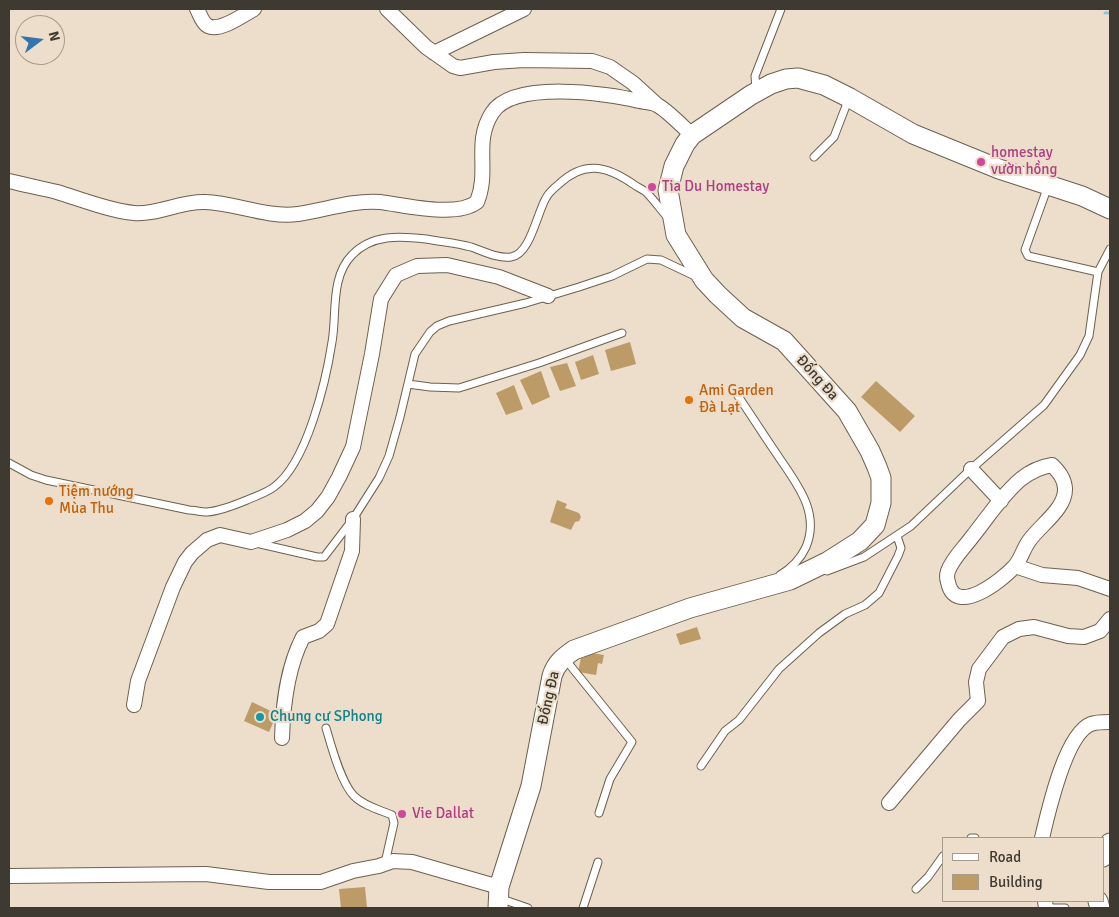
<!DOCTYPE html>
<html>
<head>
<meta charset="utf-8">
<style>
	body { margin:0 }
	#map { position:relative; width:1119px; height:917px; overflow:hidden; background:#ecdeca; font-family:Signika,sans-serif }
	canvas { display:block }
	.frame { position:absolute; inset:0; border:10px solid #3e3931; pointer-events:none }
	.legend { position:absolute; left:942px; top:837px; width:162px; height:65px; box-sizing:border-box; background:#ecdeca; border:1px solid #a69c8d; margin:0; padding:6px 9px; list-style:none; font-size:15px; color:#3e3931 }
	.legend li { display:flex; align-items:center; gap:10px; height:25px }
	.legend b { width:25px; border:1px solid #a69c8d }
	.north { position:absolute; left:15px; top:15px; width:50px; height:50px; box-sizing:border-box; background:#ecdeca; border:1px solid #a69c8d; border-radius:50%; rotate:75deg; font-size:14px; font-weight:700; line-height:20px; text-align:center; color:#3e3931 }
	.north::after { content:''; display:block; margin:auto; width:18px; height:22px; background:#3275ab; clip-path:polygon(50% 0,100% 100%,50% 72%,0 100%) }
</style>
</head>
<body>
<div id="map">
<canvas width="1119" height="917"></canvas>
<div class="frame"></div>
<ul class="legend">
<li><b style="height:6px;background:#fff"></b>Road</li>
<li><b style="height:14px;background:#bc9b67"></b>Building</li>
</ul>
<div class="north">N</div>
</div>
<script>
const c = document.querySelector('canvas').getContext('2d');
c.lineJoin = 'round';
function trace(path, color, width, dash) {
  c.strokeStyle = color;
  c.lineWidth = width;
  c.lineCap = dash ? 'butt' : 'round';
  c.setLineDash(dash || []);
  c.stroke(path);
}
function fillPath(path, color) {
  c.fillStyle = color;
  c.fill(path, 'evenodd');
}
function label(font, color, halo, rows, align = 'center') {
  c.font = font + ' Signika,sans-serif';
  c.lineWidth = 4.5;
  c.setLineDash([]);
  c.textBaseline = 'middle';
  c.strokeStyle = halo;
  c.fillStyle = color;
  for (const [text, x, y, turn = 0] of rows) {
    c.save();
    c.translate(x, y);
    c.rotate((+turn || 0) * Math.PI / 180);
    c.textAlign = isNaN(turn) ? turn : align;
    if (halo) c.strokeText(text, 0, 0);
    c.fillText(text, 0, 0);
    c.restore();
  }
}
trace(new Path2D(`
	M1105 13H1110`), '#86c7e6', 3);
fillPath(new Path2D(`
	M630 342 636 364 611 371 605 350Z
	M593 355 599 374 581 380 575 362Z
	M567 363 576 386 560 391 550 367Z
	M541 371 550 397 532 405 520 380Z
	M876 381 915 416 900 432 861 397Z
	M514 385 523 409 506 415 496 393Z
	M557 500 567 504 565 508 579 513 581 517 579 521 575 522 571 530 550 522Z
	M697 627 701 639 680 645 676 634Z
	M585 652 604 655 602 664 598 663 596 675 578 672 581 658H584Z
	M252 702 277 714 269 732 244 721Z
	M365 887 367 908H341L339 889Z`), '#bc9b67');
const lane = new Path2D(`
	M756 89 755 76 781 9
	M814 157 834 137 849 98
	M1048 186 1025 250 1028 256 1098 272
	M408 384 430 387 459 388 539 363 622 333
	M738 396C751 415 763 434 776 453 795 482 821 511 806 547 800 560 792 568 780 575
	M9 463 31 475 46 480 189 510C194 510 201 512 207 512 220 511 235 505 247 500 256 496 266 493 274 487 307 463 326 381 332 342 337 315 330 277 352 255 372 234 400 236 426 239 442 242 456 243 471 247 483 251 498 259 511 257 530 255 537 213 546 198 549 192 554 188 559 184 584 160 607 166 633 184 637 187 642 189 646 192 654 200 661 210 668 218
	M256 543 317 557H324L353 519 379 478 389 456 400 417 415 354 430 332 437 326 449 321 526 303 579 287 612 276 647 259 661 260 697 277
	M827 571 864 557 911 526 971 469 1044 405 1080 355 1089 336 1098 272 1110 249
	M565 659 632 742 610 779 599 813
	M326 728C331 745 341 783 354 796 364 806 380 810 392 815L394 823 385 863
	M701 766 725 731 739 720 779 669 819 633 845 614 865 605 879 593 898 556 901 548 897 536
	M971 838H975
	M916 889 928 877 943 856
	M499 898 528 908
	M583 908 598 862
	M1051 908H1065`);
const street = new Path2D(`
	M197 9C200 14 202 23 208 26 220 32 243 15 254 9
	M387 9 426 47 453 66 460 68 494 62 524 60 592 61 610 67 633 83 657 105
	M434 53 524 9
	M9 181C25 185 41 188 57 192 80 199 110 211 134 213 157 215 181 201 205 202 236 203 266 218 298 214 326 210 352 200 380 202 405 205 456 218 477 202 490 170 473 143 492 113 513 80 606 93 639 101 644 102 652 102 657 105 667 110 683 127 692 135
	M1052 465C1059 472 1064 478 1065 488 1066 509 1040 525 1029 541 1023 549 1021 560 1014 567 1002 580 955 618 948 582 947 579 947 574 948 571 953 558 964 548 972 537 988 517 1002 495 1021 479 1031 471 1040 467 1052 465Z
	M971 469 1001 501
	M1015 566 1042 575 1078 578 1110 589
	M134 705 138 681 173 587 185 562 192 553 207 540 220 535 251 542 287 530 305 521 317 511 328 497 339 477 353 447 372 354 381 299 396 275 417 266 447 265 499 277 548 296
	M282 738C283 704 287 668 303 637L319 631 327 624 352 551 353 519
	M889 803 959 720 978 701 976 682 979 669 1003 637 1019 629 1034 627 1068 636 1084 637 1100 631 1110 619
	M1042 838C1048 813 1065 734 1091 724 1096 722 1105 722 1110 722
	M9 876 206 874 269 882H321L353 871 379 866 393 861 412 862 499 887
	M1045 901 1046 908`);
const secondary = new Path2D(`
	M1103 857 1110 843
	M1098 901 1100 908
	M498 908 499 887 531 786 552 676C556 663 564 657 574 650L690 608 790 580 827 562 860 541 875 525 881 503V478L877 467 870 451 847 411 784 341 743 318 718 295 704 280 676 235 668 190 674 166 685 144 692 135 751 95 771 84 786 79 798 78 824 85 850 98 913 134 999 169 1082 196 1110 209`);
trace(lane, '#6c604f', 9);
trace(street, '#6c604f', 16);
trace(secondary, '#6c604f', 21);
trace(lane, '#fff', 7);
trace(street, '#fff', 14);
trace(secondary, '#fff', 19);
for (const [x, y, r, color] of [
	[981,162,5,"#d1479c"],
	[652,187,5,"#d1479c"],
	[689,400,5,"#e8710a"],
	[49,501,5,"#e8710a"],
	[260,717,5,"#0f9aa8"],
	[402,814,5,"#d1479c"]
]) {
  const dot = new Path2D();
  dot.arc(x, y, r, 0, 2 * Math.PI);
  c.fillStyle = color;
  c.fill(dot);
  trace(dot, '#ecdeca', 2);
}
label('15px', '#b23c85', '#ecdeca', [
	["homestay",991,153],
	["vườn hồng",991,170],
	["Tia Du Homestay",662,187],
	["Vie Dallat",412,814]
], 'left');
label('15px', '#3e3931', '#ecdeca', [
	["Đống Đa",817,378,48],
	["Đống Đa",549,698,-77]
]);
label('15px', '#c56008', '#ecdeca', [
	["Ami Garden",699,391],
	["Đà Lạt",699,408],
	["Tiệm nướng",59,492],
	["Mùa Thu",59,509]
], 'left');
label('15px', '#0d838f', '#ecdeca', [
	["Chung cư SPhong",270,717]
], 'left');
</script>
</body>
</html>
